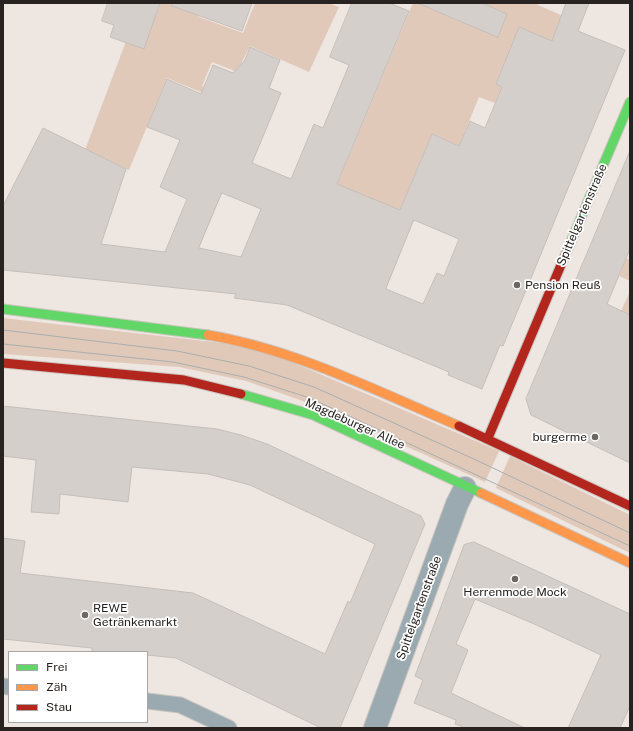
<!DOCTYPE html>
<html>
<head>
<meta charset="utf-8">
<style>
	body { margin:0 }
	#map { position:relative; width:633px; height:731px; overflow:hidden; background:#eee6e1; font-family:"Public Sans",sans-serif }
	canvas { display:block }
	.frame { position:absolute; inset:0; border:4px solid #282320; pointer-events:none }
	.legend { position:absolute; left:8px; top:651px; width:140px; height:72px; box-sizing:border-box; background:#fff; border:1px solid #a9a7a6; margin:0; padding:5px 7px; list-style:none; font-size:12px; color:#282320 }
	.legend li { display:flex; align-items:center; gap:8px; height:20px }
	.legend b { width:20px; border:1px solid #a9a7a6 }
</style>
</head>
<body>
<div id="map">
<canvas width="633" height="731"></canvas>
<div class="frame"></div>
<ul class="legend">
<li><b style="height:5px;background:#63d668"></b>Frei</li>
<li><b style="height:5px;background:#ff974d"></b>Zäh</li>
<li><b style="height:5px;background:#b3261e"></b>Stau</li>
</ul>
</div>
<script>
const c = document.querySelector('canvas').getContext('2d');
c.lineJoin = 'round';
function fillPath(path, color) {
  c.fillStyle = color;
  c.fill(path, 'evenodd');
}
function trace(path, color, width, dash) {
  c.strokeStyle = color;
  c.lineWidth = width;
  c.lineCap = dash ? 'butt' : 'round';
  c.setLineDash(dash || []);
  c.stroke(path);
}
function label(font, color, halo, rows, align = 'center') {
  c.font = font + ' "Public Sans",sans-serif';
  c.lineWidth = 3.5;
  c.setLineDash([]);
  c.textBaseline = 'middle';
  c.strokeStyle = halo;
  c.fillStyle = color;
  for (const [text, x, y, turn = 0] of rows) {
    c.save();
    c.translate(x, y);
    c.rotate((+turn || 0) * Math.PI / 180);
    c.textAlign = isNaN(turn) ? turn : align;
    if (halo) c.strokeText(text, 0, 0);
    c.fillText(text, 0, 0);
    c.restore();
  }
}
fillPath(new Path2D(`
	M160 3H204L199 17 243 33 255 3H328L339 7 309 72 250 46 237 72 212 62 202 86 227 96 225 102 167 78 129 170 85 150 140 4 158 10Z
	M413 3H451L446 15 459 21 467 3 498 36 507 14 482 3H539L538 5 563 16 553 41 532 73 505 62 496 84 502 87 495 103 479 97 459 146 432 134 400 210 327 209Z
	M626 258 630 260V281L619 276Z
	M630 291V315L621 311Z
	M3 318 257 347 499 451 485 482 317 406 246 381 179 367 3 354Z
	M510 456 630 515V553L496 488Z`), '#e1c9ba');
const building = new Path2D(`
	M108 3H160L144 49 110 37 114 25 102 21Z
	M173 3H252L242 31 172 6Z
	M352 3H389L409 11 337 184 400 210 432 134 459 146 470 121 485 128 502 87 496 84 519 27 552 41 566 3H589L578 31 625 50 503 346 500 345 482 389 448 375 449 372 287 305 234 298 236 294 3 270V206L43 128 126 169 101 244 165 252 187 199 160 187 180 140 147 127 167 79 201 94 213 65 233 73 245 60 250 47 280 60 269 88 281 93 252 163 291 179 314 124 323 128 349 65 330 57ZM222 193 261 209 241 257 199 248ZM414 220 459 239 444 276 437 273 423 304 386 289Z
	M418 3H482L507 14 498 37Z
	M630 151V249L607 304 630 315V463L531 415 526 399Z
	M3 406 217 429 241 435 267 444 421 516 425 524 340 728H321L176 658 147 655V652H92V648L3 639V538L25 541 20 573 193 593 325 654 348 601 350 603 375 544 250 485 208 474 132 467 128 502 60 494 59 514 31 512 36 460 3 456Z
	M474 542 630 614V706L620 728H568L601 655 532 623 475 599 456 644 468 650 451 693 525 728H466L455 724 456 720 414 703 423 680 415 676 464 545Z`);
fillPath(building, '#d5cfcb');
trace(building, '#c4beba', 1);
const lane = new Path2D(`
	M3 686 9 687
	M147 701 180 705 229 728`);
const street = new Path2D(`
	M375 728 457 504 465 488`);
const fast = new Path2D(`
	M569 246 630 102
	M3 309 208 335
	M241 394 313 415 481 493`);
const slow = new Path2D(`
	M208 335C296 350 377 391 459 426
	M481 493 630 563`);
const jam = new Path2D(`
	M3 363 184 380 241 394
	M459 426 630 506
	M488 438 569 246`);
trace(lane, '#cac4bf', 17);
trace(street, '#cac4bf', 24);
trace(fast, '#cac4bf', 11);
trace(slow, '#cac4bf', 11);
trace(jam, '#cac4bf', 11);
trace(lane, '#9aaab0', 15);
trace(street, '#9aaab0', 22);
trace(fast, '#63d668', 9);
trace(slow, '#ff974d', 9);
trace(jam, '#b3261e', 9);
trace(new Path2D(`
	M3 330 177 351 249 366 314 387 476 460 630 533
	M3 344 173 362 244 377 310 398 630 546`), '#a8afaf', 1);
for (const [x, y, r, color] of [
	[517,285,4,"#6d6764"],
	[595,437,4,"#6d6764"],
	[515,579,4,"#6d6764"],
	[85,615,4,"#6d6764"]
]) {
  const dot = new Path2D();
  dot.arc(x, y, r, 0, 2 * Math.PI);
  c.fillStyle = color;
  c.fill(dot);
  trace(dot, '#fff', 1.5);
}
label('12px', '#282320', '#fff', [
	["Spittelgartenstraße",582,215,-67],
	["Magdeburger Allee",355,424,24],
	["Spittelgartenstraße",419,608,-70]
]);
label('12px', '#282320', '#fff', [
	["Pension Reuß",525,285],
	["burgerme",587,437,"right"],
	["Herrenmode Mock",515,592,"center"],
	["REWE",93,608],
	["Getränkemarkt",93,622]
], 'left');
</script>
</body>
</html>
